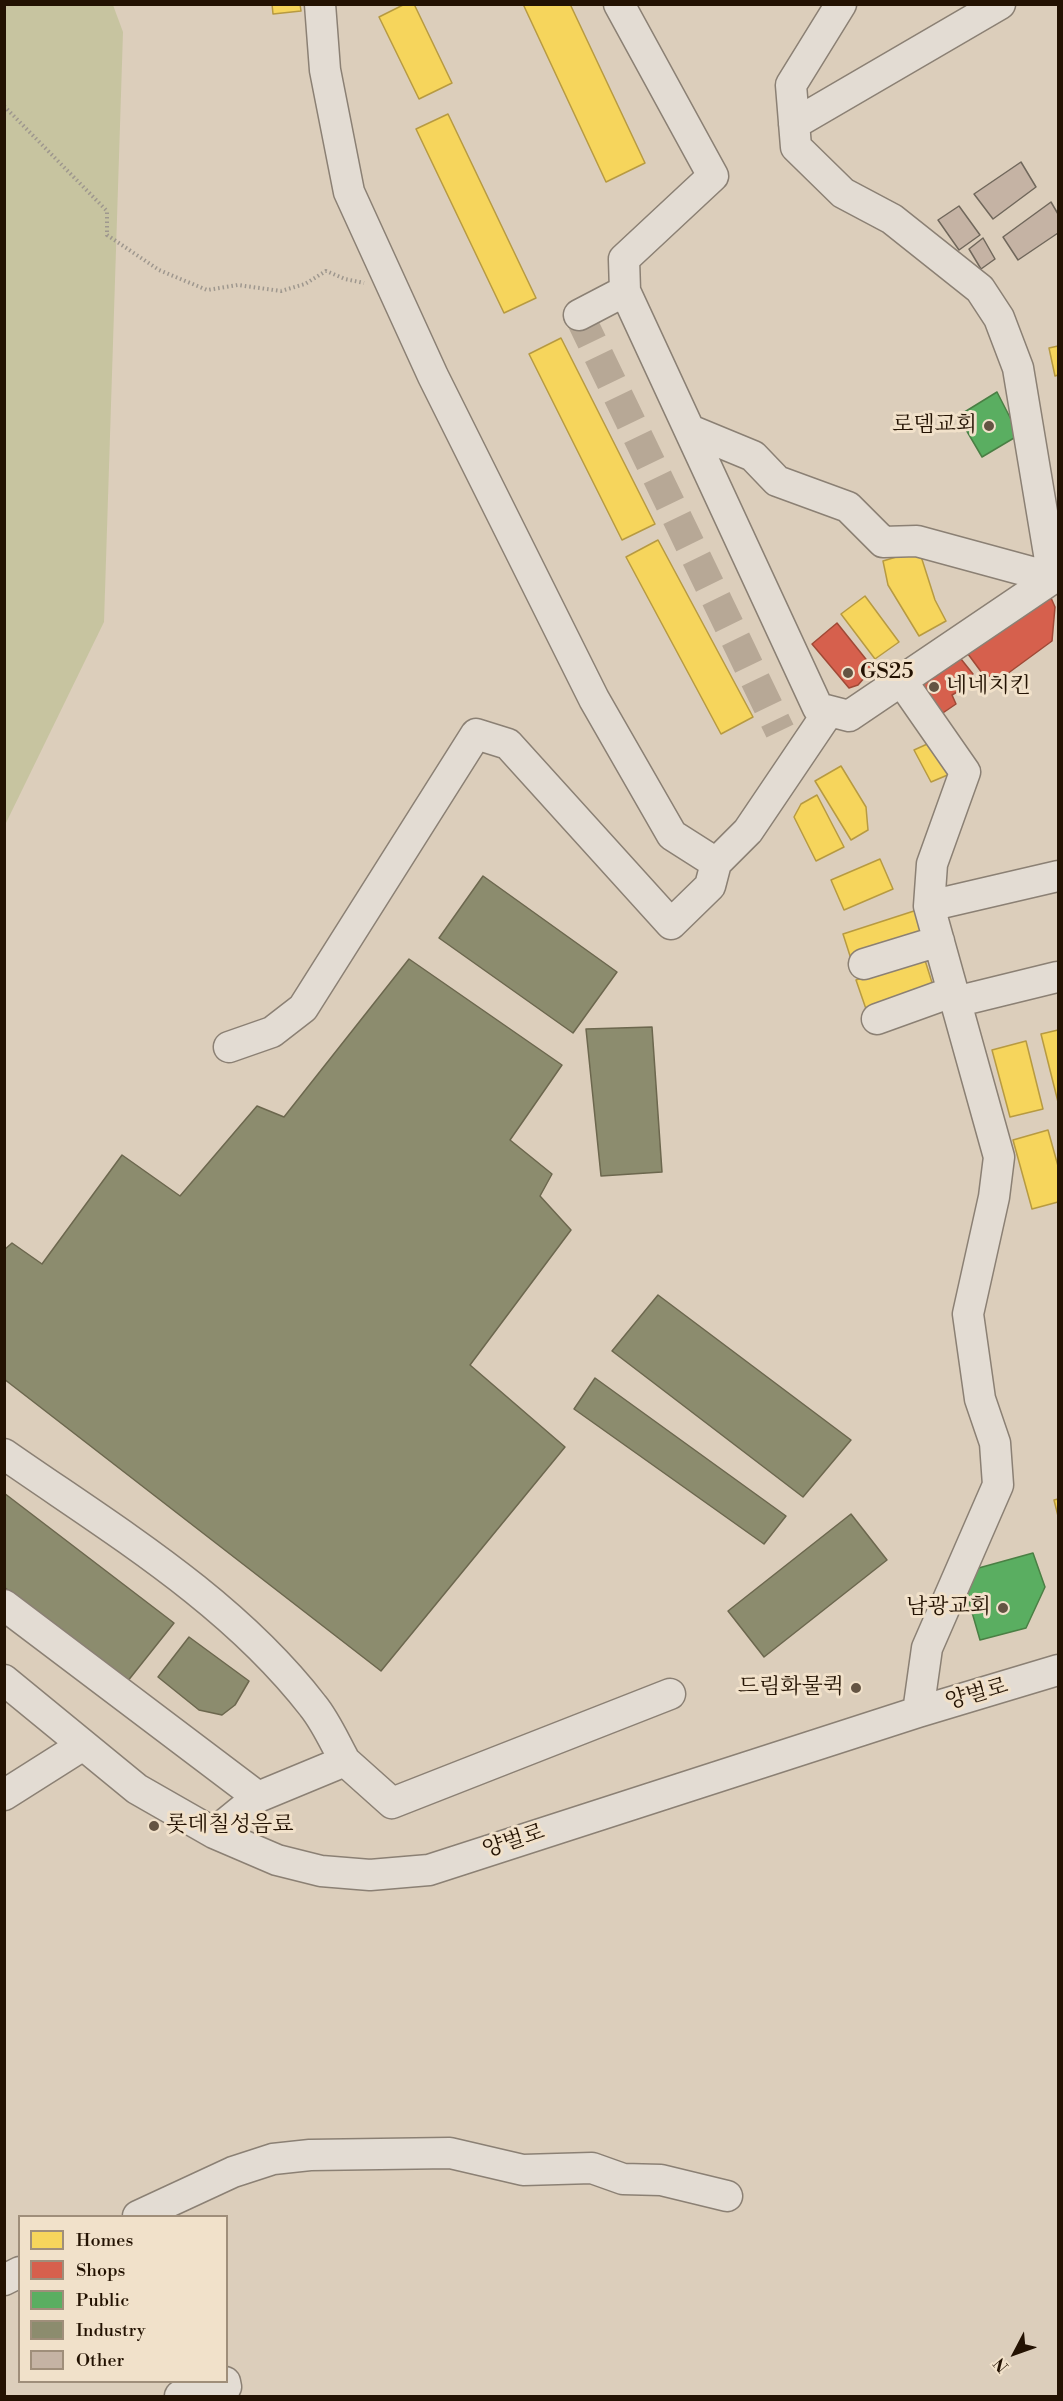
<!DOCTYPE html>
<html>
<head>
<meta charset="utf-8">
<style>
	body { margin:0 }
	#map { position:relative; width:1063px; height:2401px; overflow:hidden; background:#dccebb; font-family:"Libre Bodoni",serif }
	canvas { display:block }
	.frame { position:absolute; inset:0; border:6px solid #231202; pointer-events:none }
	.legend { position:absolute; left:18px; top:2215px; width:210px; height:168px; box-sizing:border-box; background:#f1e1ca; border:2px solid #9f8e7a; margin:0; padding:8px 10px; list-style:none; font-size:18px; color:#231202 }
	.legend li { display:flex; align-items:center; gap:12px; height:30px }
	.legend b { width:30px; border:2px solid #9f8e7a }
	.north { position:absolute; left:985px; top:2323px; width:60px; height:60px; -webkit-text-stroke:4px #f1e1ca; paint-order:stroke; rotate:229deg; font-size:16px; font-weight:700; line-height:24px; text-align:center; color:#231202 }
	.north::after { content:''; display:block; margin:auto; width:21px; height:27px; background:#231202; clip-path:polygon(50% 0,100% 100%,50% 72%,0 100%) }
</style>
</head>
<body>
<div id="map">
<canvas width="1063" height="2401"></canvas>
<div class="frame"></div>
<ul class="legend">
<li><b style="height:16px;background:#f6d55c"></b>Homes</li>
<li><b style="height:16px;background:#d6604d"></b>Shops</li>
<li><b style="height:16px;background:#5aae61"></b>Public</li>
<li><b style="height:16px;background:#8c8c6e"></b>Industry</li>
<li><b style="height:16px;background:#c5b3a4"></b>Other</li>
</ul>
<div class="north">N</div>
</div>
<script>
const c = document.querySelector('canvas').getContext('2d');
c.lineJoin = 'round';
function fillPath(path, color) {
  c.fillStyle = color;
  c.fill(path, 'evenodd');
}
function trace(path, color, width, dash) {
  c.strokeStyle = color;
  c.lineWidth = width;
  c.lineCap = dash ? 'butt' : 'round';
  c.setLineDash(dash || []);
  c.stroke(path);
}
function label(font, color, halo, rows, align = 'center') {
  c.font = font + ' "Libre Bodoni","Noto Serif KR",serif';
  c.lineWidth = 6;
  c.setLineDash([]);
  c.textBaseline = 'middle';
  c.strokeStyle = halo;
  c.fillStyle = color;
  for (const [text, x, y, turn = 0] of rows) {
    c.save();
    c.translate(x, y);
    c.rotate((+turn || 0) * Math.PI / 180);
    c.textAlign = isNaN(turn) ? turn : align;
    if (halo) c.strokeText(text, 0, 0);
    c.fillText(text, 0, 0);
    c.restore();
  }
}
fillPath(new Path2D(`
	M5 4 113 5 123 32 104 622 5 825Z`), '#c7c4a0');
const homes = new Path2D(`
	M272 4H300L301 11 273 14Z
	M405 4H414L452 83 419 99 379 17Z
	M523 4H570L645 163 606 182Z
	M448 114 536 298 504 313 416 129Z
	M561 338 655 524 622 540 529 354Z
	M1058 346V375L1055 376 1049 348Z
	M658 540 753 717 721 734 626 557Z
	M919 550 935 600 946 621 919 636 888 585 883 561Z
	M865 596 899 642 875 659 841 614Z
	M934 741 950 774 931 782 914 750Z
	M841 766 866 807 868 830 851 840 815 781Z
	M817 795 844 847 816 861 794 817 801 804Z
	M880 859 893 889 844 910 831 880Z
	M917 910 926 938 852 962 843 934Z
	M924 957 934 989 866 1009 856 980Z
	M1058 1030V1102L1041 1034Z
	M1026 1041 1043 1109 1010 1117 992 1050Z
	M1048 1130 1058 1166V1202L1032 1209 1013 1140Z
	M1058 1499V1516L1054 1500Z`);
fillPath(homes, '#f6d55c');
trace(homes, '#b79a41', 1.5);
const shops = new Path2D(`
	M1048 591 1055 607 1052 641 1007 674 985 677 965 650Z
	M837 623 873 668 858 685 849 688 812 644Z
	M957 654 973 674 956 686 957 692 952 695 956 704 934 719 911 687Z`);
fillPath(shops, '#d6604d');
trace(shops, '#a04936', 1.5);
const public = new Path2D(`
	M997 392 1019 435 982 457 958 416Z
	M1033 1553 1045 1587 1026 1628 980 1640 965 1588 975 1569Z`);
fillPath(public, '#5aae61');
trace(public, '#4a7f44', 1.5);
const industry = new Path2D(`
	M483 876 617 972 573 1033 439 938Z
	M409 959 562 1065 510 1140 552 1174 540 1196 571 1230 470 1365 565 1447 381 1671 4 1379V1250L12 1243 42 1264 122 1155 180 1196 257 1106 284 1117Z
	M652 1027 662 1172 601 1176 586 1029Z
	M658 1295 851 1440 803 1497 612 1351Z
	M595 1378 786 1516 764 1544 574 1409Z
	M4 1493 174 1623 127 1682 4 1587Z
	M851 1514 887 1560 764 1657 728 1611Z
	M189 1637 249 1681 235 1705 222 1715 199 1710 158 1677Z`);
fillPath(industry, '#8c8c6e');
trace(industry, '#6c674e', 1.5);
const building = new Path2D(`
	M1021 162 1036 187 993 219 974 194Z
	M1051 202 1058 214V233L1018 260 1003 237Z
	M959 206 980 235 959 250 938 220Z
	M983 238 995 259 981 269 969 249Z`);
fillPath(building, '#c5b3a4');
trace(building, '#70675b', 1.5);
trace(new Path2D(`
	M579 315 780 731`), '#b7a896', 30, [30, 15]);
const minor = new Path2D(`
	M320 4 325 70 349 192 433 376 594 699 672 835 716 863 748 831 829 711
	M619 4 713 176 624 259 625 291
	M794 124 1000 4
	M579 315 625 291 818 708 849 716 1053 578 1058 577
	M690 430 753 456 777 481 848 507 883 542 917 541 1053 578 1018 368 999 318 980 289 892 219 843 193 796 147 791 85 841 4
	M901 680 965 772 932 864 929 906 999 1157 994 1197 968 1314 980 1399 995 1443 998 1485 927 1648 918 1712
	M929 906 1058 876
	M864 964 939 941
	M955 1002 1057 977
	M877 1019 952 992
	M229 1047 272 1032 303 1008 476 734 508 744 671 924 710 886 716 863
	M4 1454C113 1530 231 1600 313 1706 326 1722 335 1743 345 1761L258 1797 214 1833
	M4 1605 258 1797
	M4 1680 137 1789 214 1833 277 1860 321 1871 370 1875 429 1870 918 1712 1058 1670
	M345 1761 392 1803 670 1694
	M4 1795 83 1745
	M138 2216 233 2172 273 2159 310 2155 450 2153 523 2170 592 2168 623 2179 661 2180 727 2196
	M4 2280 20 2272
	M180 2396 226 2387 225 2382`);
trace(minor, '#8b8074', 33);
trace(new Path2D(`
	M4 106 107 211V235L159 270 207 290 238 285 281 291 305 284 326 271 345 279 364 283`), '#9e978e', 4, [1.5, 3]);
trace(minor, '#e3dcd3', 30);
for (const [x, y, r, color] of [
	[989,426,6,"#645443"],
	[848,673,6,"#645443"],
	[934,687,6,"#645443"],
	[1003,1608,6,"#645443"],
	[856,1688,6,"#645443"],
	[154,1826,6,"#645443"]
]) {
  const dot = new Path2D();
  dot.arc(x, y, r, 0, 2 * Math.PI);
  c.fillStyle = color;
  c.fill(dot);
  trace(dot, '#f1e1ca', 2);
}
label('22px', '#231202', '#f1e1ca', [
	["로뎀교회",977,426],
	["GS25",860,673,"left"],
	["네네치킨",946,687,"left"],
	["남광교회",991,1608],
	["드림화물퀵",844,1688],
	["롯데칠성음료",166,1826,"left"]
], 'right');
label('22px', '#231202', '#f1e1ca', [
	["양벌로",977,1695,-16],
	["양벌로",514,1842,-18]
]);
</script>
</body>
</html>
